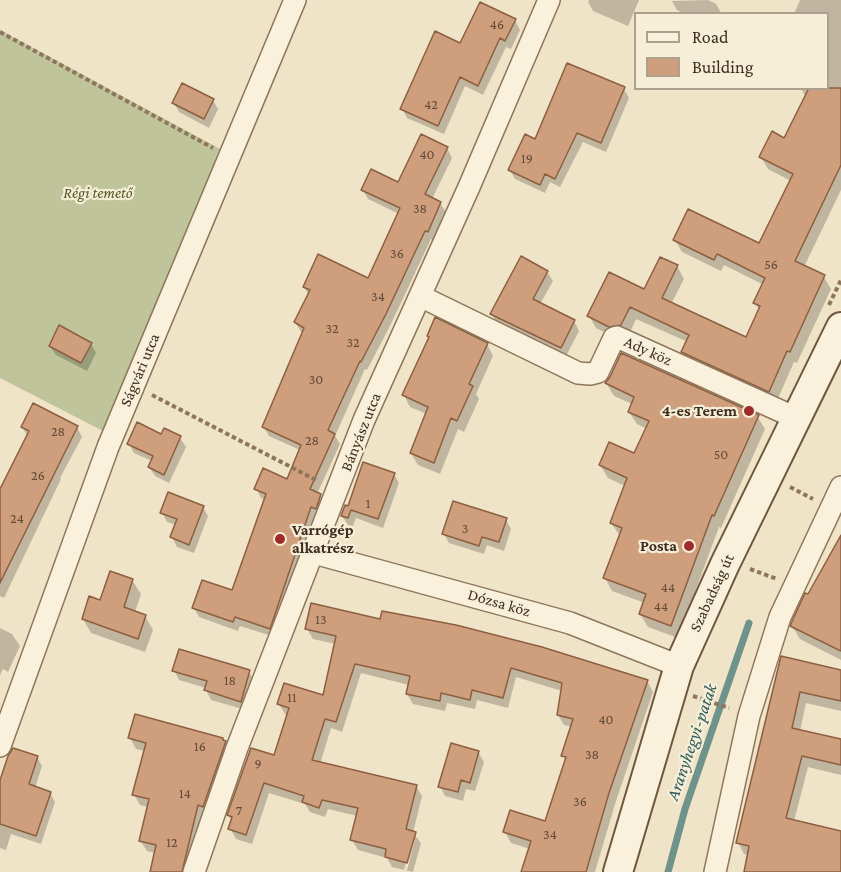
<!DOCTYPE html>
<html>
<head>
<meta charset="utf-8">
<style>
	body { margin:0 }
	#map { position:relative; width:841px; height:872px; overflow:hidden; background:#f0e4c8; font-family:"Crimson Pro",serif }
	canvas { display:block }
	.legend { position:absolute; left:634px; top:12px; width:195px; height:78px; box-sizing:border-box; background:#f7eed8; border:2px solid #ada18e; margin:0; padding:8px 10px; list-style:none; font-size:18px; color:#3d2e20 }
	.legend li { display:flex; align-items:center; gap:12px; height:30px }
	.legend b { width:30px; border:2px solid #ada18e }
</style>
</head>
<body>
<div id="map">
<canvas width="841" height="872"></canvas>
<ul class="legend">
<li><b style="height:8px;background:#faf1dc"></b>Road</li>
<li><b style="height:16px;background:#cf9f7d"></b>Building</li>
</ul>
</div>
<script>
const c = document.querySelector('canvas').getContext('2d');
c.lineJoin = 'round';
function fillPath(path, color) {
  c.fillStyle = color;
  c.fill(path, 'evenodd');
}
function trace(path, color, width, dash) {
  c.strokeStyle = color;
  c.lineWidth = width;
  c.lineCap = dash ? 'butt' : 'round';
  c.setLineDash(dash || []);
  c.stroke(path);
}
function label(font, color, halo, rows, align = 'center') {
  c.font = font + ' "Crimson Pro",serif';
  c.lineWidth = 4.5;
  c.setLineDash([]);
  c.textBaseline = 'middle';
  c.strokeStyle = halo;
  c.fillStyle = color;
  for (const [text, x, y, turn = 0] of rows) {
    c.save();
    c.translate(x, y);
    c.rotate((+turn || 0) * Math.PI / 180);
    c.textAlign = isNaN(turn) ? turn : align;
    if (halo) c.strokeText(text, 0, 0);
    c.fillText(text, 0, 0);
    c.restore();
  }
}
fillPath(new Path2D(`
	M0 30 222 150 103 431 0 378Z`), '#bfc49a');
fillPath(new Path2D(`
	M589 0H639L628 26 593 11 588 2Z
	M708 0 716 4 722 14H685L677 10 672 1Z
	M800 0H841V190L804 267 824 277 831 289 797 363 794 362 776 403 690 364 683 352 688 342 636 319 628 337 616 338 596 328 589 316 645 291 677 266 684 279 671 304 746 339 760 311 755 303 764 285 724 265 721 271 682 252 675 240 760 245 791 181 768 169 761 157 785 140 805 96 801 88H828V14H794Z
	M515 20 520 30 511 49 506 47 483 95 465 86 444 134 407 118 402 108 461 45Z
	M624 89 629 98 606 152 583 142 560 187 550 182 545 193 515 179 510 170 536 141Z
	M213 100 218 109 209 128 179 112 174 103Z
	M447 148 452 158 432 199 440 203 446 212 433 240 431 239 391 324 367 370 365 369 335 436 340 444 317 494 320 496 326 505 275 637 240 626 238 631 199 617 194 608 233 592 265 500 261 498 256 488 287 481 300 450 269 436 264 427 304 333 301 332 295 322 309 295 304 287 368 280 399 214 368 199 363 190 398 184Z
	M547 272 553 281 540 304 574 321 579 331 566 356 497 324 492 314Z
	M430 339 487 344 493 356 476 394 479 399 464 432 458 429 440 474 418 465 411 453 427 414 410 407 404 395Z
	M91 344 96 353 87 371 56 355 50 346Z
	M606 383 757 416 765 429 721 528 719 527 678 638 648 627 640 614 645 603 612 591 605 578 620 536 611 523 625 486 608 478 600 465 635 455 647 429 637 424 629 412 632 404 614 396Z
	M22 427H77L82 437 60 478 61 479 4 598 0 596V492L28 437Z
	M162 436 180 438 186 447 169 483 155 476 149 467 152 461 134 453 129 444Z
	M394 474 399 483 383 528 356 518 353 526 348 525 342 516 349 508Z
	M203 507 208 516 194 553 177 547 172 537 176 525 167 522 162 512Z
	M506 520 511 529 504 551 487 545 484 554 449 543 444 534Z
	M841 538V660L800 639 792 626Z
	M132 580 141 594 135 612 145 616 153 630 145 652 91 633 83 619 100 602Z
	M0 628 12 634 20 646 8 672 3 669 0 675Z
	M307 629 647 681 653 692 615 804 595 872H523L530 849 511 843 505 832 546 823 566 762 563 756 572 727 564 725 558 715 562 691 516 677 508 708 477 700 475 709 447 703 445 711 413 704 407 694 409 685 361 673 342 732 331 728 320 764 416 786 422 796 413 833 421 843 413 872 392 867 387 858 358 850 352 840 357 816 328 809 325 817 310 812 305 804 269 793 252 844 236 839 230 828 232 821 229 815 275 757 288 715 285 714 279 704 324 697 336 644 313 639ZM412 839H415L407 870H404Z
	M782 658 841 672V711L806 703 800 731 841 741V775L808 767 794 821 841 833V872H745L749 855 744 854 738 842Z
	M174 670 249 672 254 681 246 710 211 700 206 690V688L179 680Z
	M130 738 225 742 231 753 191 872H152L156 853 147 851 140 840 148 807 140 805 134 794 145 751 136 749Z
	M478 752 484 762 475 791 466 789 463 801 445 796 440 786Z
	M37 757 42 766 35 788 50 793 55 802 41 844 11 834 6 850 0 848V785Z`), '#0003');
trace(new Path2D(`
	M668 872 685 809 749 623`), '#6f938a', 7);
const building = new Path2D(`
	M480 2 516 19 505 41 500 38 478 86 460 77 438 126 400 109 435 31 460 43Z
	M567 63 625 87 601 143 577 133 555 179 545 174 540 185 508 170 525 134 535 139Z
	M182 83 214 99 204 119 172 103Z
	M809 88H841V165L795 261 825 275 790 352 787 351 769 392 681 352 689 335 630 307 621 325 609 327 587 316 609 272 644 289 660 257 678 265 662 298 746 337 760 306 753 303 765 278 717 254 714 260 673 240 688 209 759 243 793 174 759 157 772 131 784 138Z
	M421 134 448 147 425 194 441 202 428 232 425 231 386 314 361 362 360 361 328 430 335 434 310 489 321 494 316 509 311 507 270 629 235 617 233 622 192 608 202 580 232 590 266 494 254 489 263 468 287 479 301 445 262 427 304 328 294 322 310 290 303 287 318 254 368 278 400 208 361 190 371 169 398 182Z
	M521 256 548 271 533 299 575 320 561 348 490 314Z
	M435 317 488 343 469 384 473 386 457 421 451 418 434 463 410 453 428 407 402 395 429 337 427 336Z
	M59 325 92 343 81 363 49 346Z
	M621 353 759 415 714 516 712 515 671 626 639 614 646 594 603 578 622 528 610 523 627 478 599 465 609 442 634 453 649 421 628 412 634 397 605 383 610 377Z
	M33 403 78 426 0 583V489L29 431 21 427Z
	M137 422 161 434 164 428 181 436 164 475 148 467 153 456 127 444Z
	M363 462 395 473 378 519 351 510 348 518 341 516 345 505 348 506Z
	M168 492 204 506 189 545 170 537 177 519 160 513Z
	M453 501 507 518 499 542 482 537 479 546 442 534Z
	M841 535V651L790 626 805 593 808 594Z
	M110 571 133 579 124 607 146 615 138 639 82 619 89 596 100 600Z
	M311 603 380 619 382 611 456 625 542 647 648 680 609 793 586 872H521L531 841 503 832 510 810 545 821 566 757 561 756 573 719 557 715 562 683 511 668 503 698 472 690 470 700 441 693 440 701 406 694 410 676 355 664 336 722 325 719 312 760 417 785 406 829 416 832 407 863 385 857 386 849 350 840 358 808 322 800 319 808 302 802 304 796 264 783 246 835 228 829 232 817 227 815 251 748 274 755 289 708 277 704 284 683 323 695 336 636 305 629Z
	M179 649 250 670 241 702 204 690 207 681 172 671Z
	M781 656 841 670V701L800 692 792 728 841 739V765L802 756 786 818 841 831V872H744L749 846 736 843Z
	M135 714 223 738V740L226 741 203 807 198 805 182 872H150L156 845 139 841 149 799 132 795 146 743 128 738Z
	M451 743 479 751 470 783 461 780 458 792 438 787Z
	M13 748 38 756 29 784 51 792 36 836 0 824V780L8 756Z`);
fillPath(building, '#cf9f7d');
trace(building, '#8d5f41', 1.5);
const street = new Path2D(`
	M420 296 578 373 590 374 598 372 614 338 617 337 796 418
	M314 553 570 623 679 666
	M0 746 108 447 295 0
	M194 872 237 748 364 420 469 187 549 0
	M715 872 749 716 780 617 841 487`);
const secondary = new Path2D(`
	M618 872 679 666 725 564 841 327`);
trace(street, '#8d765c', 24);
trace(secondary, '#6f573f', 32);
trace(new Path2D(`
	M0 32 213 148
	M829 305 841 280
	M152 395 318 481
	M790 487 813 499
	M750 569 777 579
	M693 696 729 708`), '#8d765c', 4, [4.5, 3]);
trace(street, '#faf1dc', 21);
trace(secondary, '#faf1dc', 28);
for (const [x, y, r, color] of [
	[749,411,6,"#9e2a2b"],
	[280,539,6,"#9e2a2b"],
	[689,546,6,"#9e2a2b"]
]) {
  const dot = new Path2D();
  dot.arc(x, y, r, 0, 2 * Math.PI);
  c.fillStyle = color;
  c.fill(dot);
  trace(dot, '#f7eed8', 2);
}
label('14px', '#624a37', null, [
	["46",497,25],
	["42",431,105],
	["40",427,155],
	["19",527,159],
	["38",420,209],
	["36",397,254],
	["56",771,265],
	["34",378,297],
	["32",332,329],
	["32",353,343],
	["30",316,380],
	["28",58,432],
	["28",312,441],
	["50",721,455],
	["26",38,476],
	["1",368,504],
	["24",17,519],
	["3",465,529],
	["44",668,588],
	["44",661,607],
	["13",321,620],
	["18",230,681],
	["11",292,698],
	["40",606,720],
	["16",200,747],
	["38",592,755],
	["9",258,764],
	["14",185,794],
	["36",580,802],
	["7",239,811],
	["34",550,835],
	["12",172,843]
]);
label('italic 16px', '#4d5a26', '#f7eed8', [
	["Régi temető",98,193]
]);
label('16px', '#3d2e20', '#f7eed8', [
	["Ady köz",648,351,24],
	["Ságvári utca",140,370,-67],
	["Bányász utca",361,432,-68],
	["Szabadság út",712,593,-65],
	["Dózsa köz",499,603,16]
]);
label('bold 16px', '#3d2e20', '#f7eed8', [
	["4-es Terem",737,411],
	["Varrógép",292,530,"left"],
	["alkatrész",292,548,"left"],
	["Posta",677,546]
], 'right');
label('italic 18px', '#2f5d5a', '#f7eed8', [
	["Aranyhegyi-patak",692,742,-71]
]);
</script>
</body>
</html>
